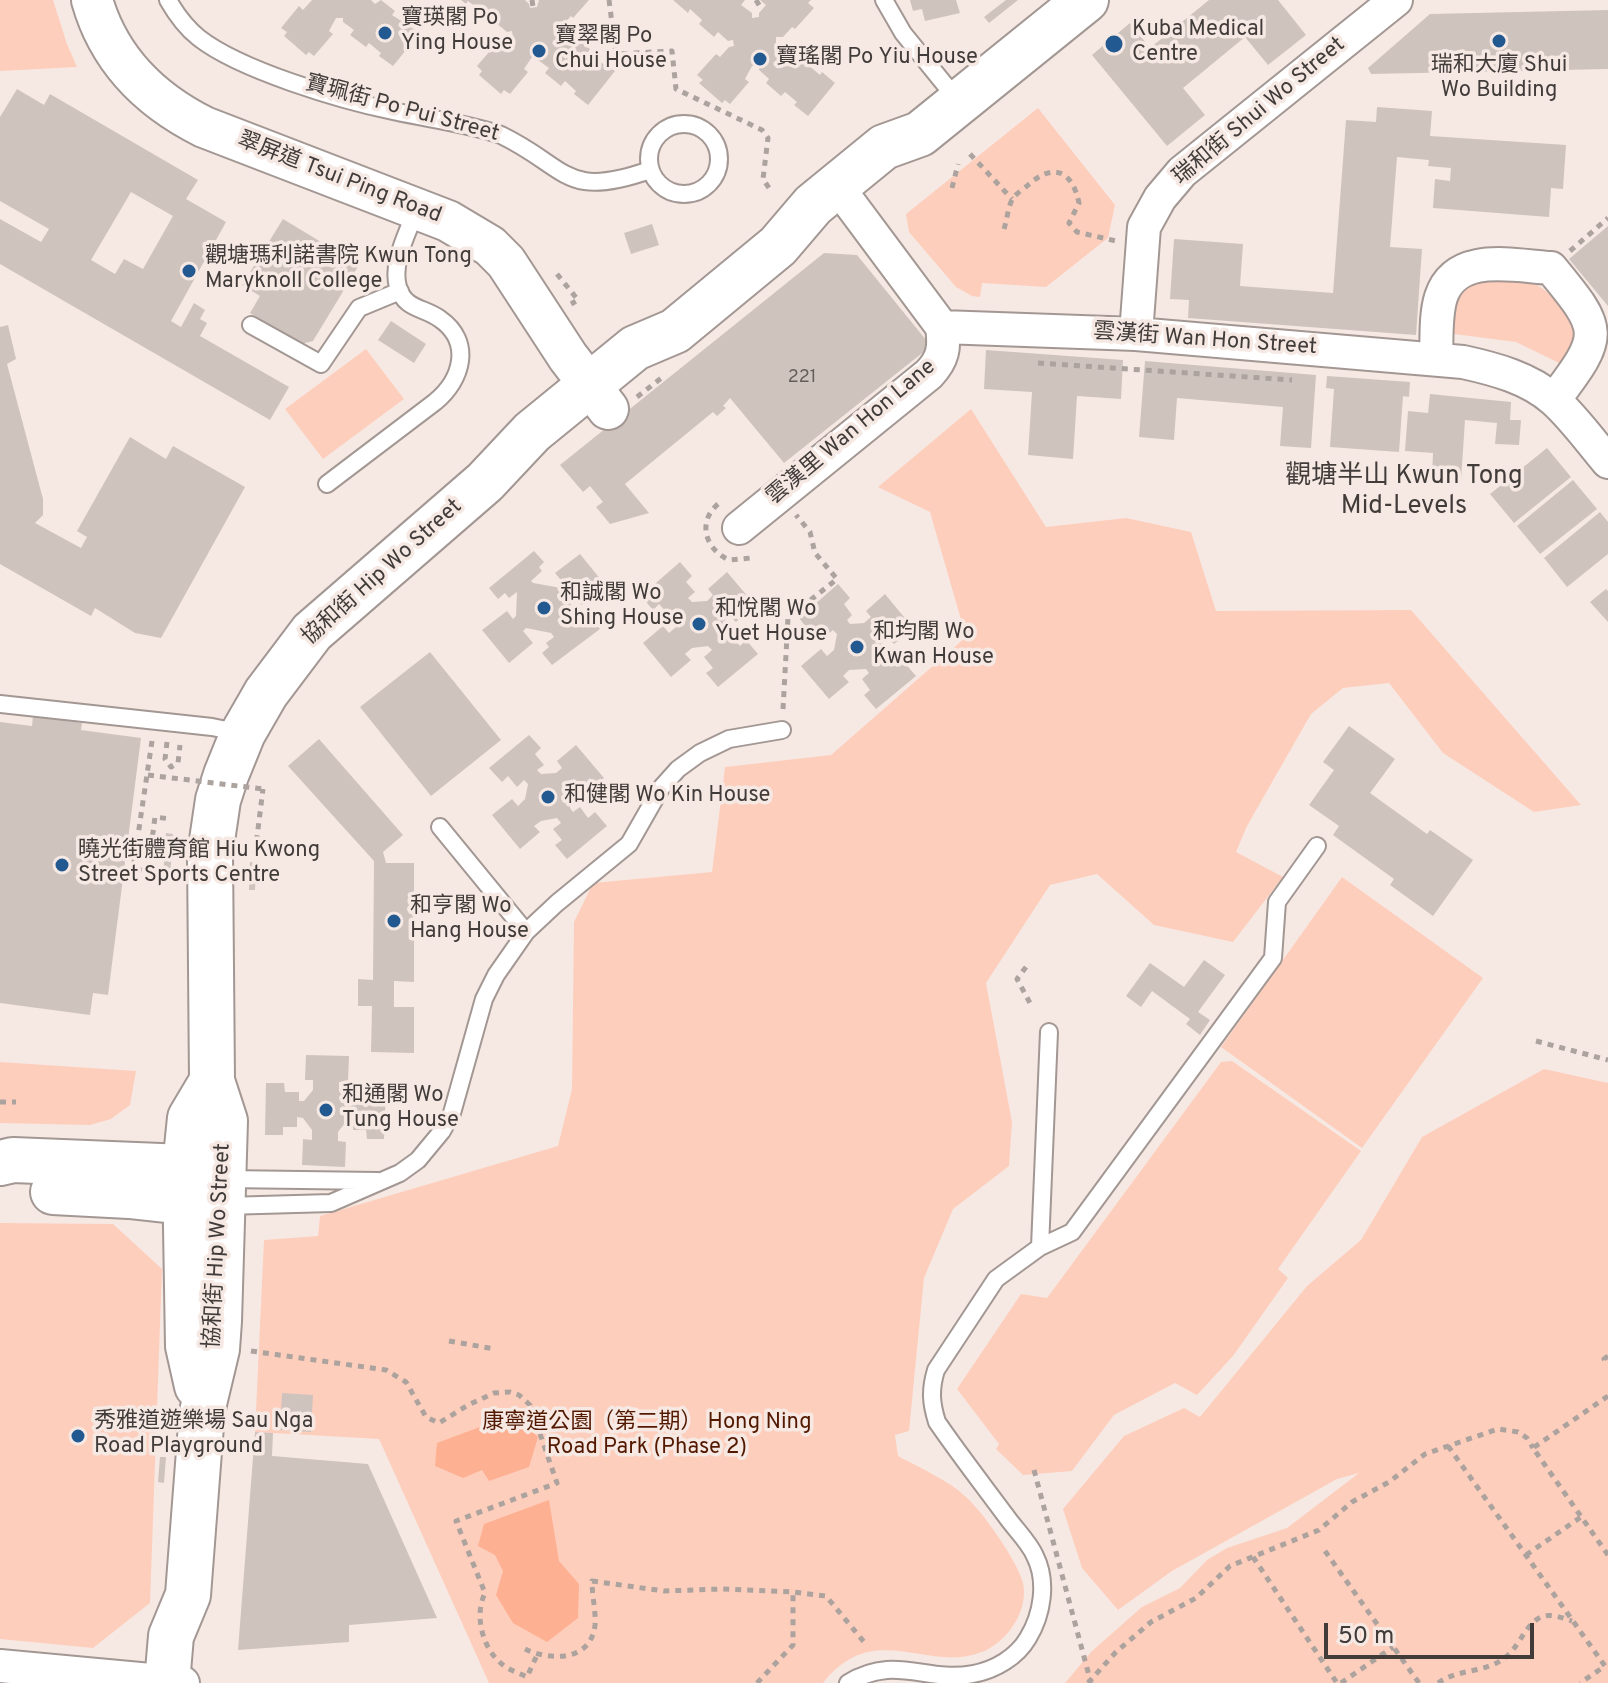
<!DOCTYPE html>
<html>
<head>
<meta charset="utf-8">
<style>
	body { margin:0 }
	#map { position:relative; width:1608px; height:1683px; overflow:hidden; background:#f6e9e4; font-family:Overpass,sans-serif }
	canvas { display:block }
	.scale { position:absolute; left:1324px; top:1623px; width:210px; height:36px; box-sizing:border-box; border:4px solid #413c3a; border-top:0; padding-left:10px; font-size:24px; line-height:28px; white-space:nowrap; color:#413c3a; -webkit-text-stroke:6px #f6e9e4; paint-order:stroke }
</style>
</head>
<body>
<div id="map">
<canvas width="1608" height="1683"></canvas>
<div class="scale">50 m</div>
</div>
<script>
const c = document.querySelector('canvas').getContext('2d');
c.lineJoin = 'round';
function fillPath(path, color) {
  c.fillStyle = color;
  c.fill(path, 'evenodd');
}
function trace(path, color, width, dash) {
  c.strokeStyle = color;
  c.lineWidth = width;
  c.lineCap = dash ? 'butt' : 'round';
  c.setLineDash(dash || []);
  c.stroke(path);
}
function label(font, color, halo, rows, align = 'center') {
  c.font = font + ' Overpass,"Noto Sans TC",sans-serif';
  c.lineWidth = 7;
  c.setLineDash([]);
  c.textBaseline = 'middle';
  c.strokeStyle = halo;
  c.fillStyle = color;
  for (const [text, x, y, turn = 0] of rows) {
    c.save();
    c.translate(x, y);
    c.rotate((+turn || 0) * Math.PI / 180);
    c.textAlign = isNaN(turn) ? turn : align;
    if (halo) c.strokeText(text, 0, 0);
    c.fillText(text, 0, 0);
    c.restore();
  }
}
fillPath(new Path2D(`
	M0 0H53L67 44 77 67 0 71Z
	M1038 108 1115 205 1108 238 1046 287 982 283 980 297 972 296 956 287 909 232 906 214Z
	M1482 281C1498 282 1518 279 1533 284 1542 286 1551 295 1557 303 1578 327 1579 337 1561 364L1516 342 1454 334C1456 309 1453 289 1482 281Z
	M366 349 404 399 323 459 285 409Z
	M971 409 1046 527 1126 518 1191 532 1216 611 1411 610 1581 805 1534 812 1443 753 1389 683 1343 688 1311 714 1247 826 1236 852 1283 877 1233 942 1154 925 1097 874 1050 885 986 983 1012 1122 1009 1166 953 1209 924 1278 909 1431 895 1435 898 1456C920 1468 948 1480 966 1497 983 1512 1018 1562 1023 1583 1029 1611 1007 1642 982 1652 926 1674 875 1618 823 1683H489L379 1439 255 1432 264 1240 318 1236 320 1216 558 1146 572 1089 574 922 593 883 712 872 725 767 831 755 966 637 930 512 878 487Z
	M1342 877 1483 978 1362 1148 1221 1047Z
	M1232 1061 1361 1151 1278 1269 1288 1278 1233 1356 1197 1395 1175 1383 1114 1415 1072 1471 1023 1475 996 1449 999 1444 957 1389 1021 1294 1047 1298 1221 1062Z
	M0 1062 136 1071 130 1105 111 1119 90 1125 0 1123Z
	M1544 1069 1608 1083V1683H1065L1092 1651 1142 1607 1180 1588 1207 1560 1227 1548 1287 1528 1359 1473 1337 1479 1172 1571 1118 1610 1082 1568 1063 1509 1124 1436 1184 1408 1200 1417 1307 1286 1361 1240 1422 1137Z
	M0 1223 113 1224 162 1269 150 1603 93 1648 0 1639Z`), '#fecebc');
fillPath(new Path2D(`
	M512 1415 538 1437 529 1467 489 1481 482 1470 463 1478 435 1466 437 1443Z
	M549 1500 559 1561 579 1584 578 1618 547 1642 513 1623 496 1595 503 1571 495 1555 478 1546 484 1524Z`), '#feb092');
fillPath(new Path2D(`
	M312 0H371L375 4 381 0 395 11 392 15 420 33 393 66 379 56 381 53 369 43 366 47 350 35 354 30 343 22V18H336L329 31 333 34 314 56 309 52 306 55 284 36 287 32 281 28 299 6 303 10Z
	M461 0H525L529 4 530 8 537 7 539 0H589L573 18 571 16 562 26 554 27 555 34 560 33 570 42 575 37 590 49 587 54 615 71 588 105 574 94 576 91 565 81 561 86 545 73 549 68 538 60V56L532 57 524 69 528 72 510 94 504 90 501 94 479 75 482 71 477 66 495 45 499 48 507 38 513 37 512 31 507 32 496 23 493 27 477 15 481 11 468 1 466 4Z
	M673 0H745L741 5 752 13V18L759 17V13L766 5 760 0H811L808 3 814 8 795 29 792 27 783 37H776V44H781L792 53 796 47 811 60 808 65 820 75 822 72 835 83 808 116 794 105 797 102 785 92 781 96 766 83 769 79 759 70V66H752L745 79 749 82 730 104 725 100 722 103 699 83 703 80 697 75 716 54 720 57 729 47 734 46 733 40 728 41 718 32 714 37 699 24 702 20 690 9 688 13Z
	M910 0H956L960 13 925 21 922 9 913 11Z
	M1006 0H1018L989 23 984 17Z
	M1209 0H1278L1306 35 1268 65 1245 37 1183 88 1205 115 1167 146 1092 55 1130 23 1150 48Z
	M1608 10V69L1371 74 1368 68 1430 14Z
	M17 89 44 105 50 94 198 180 186 199 226 222 171 321 181 327 194 303 205 310 200 319 207 323 200 336 289 387 270 420 0 264V219L41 242 49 229 0 201V117ZM131 192 173 216 143 269 124 259 115 274 91 260Z
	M1377 107 1432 111 1430 136 1566 145 1563 189 1551 188 1549 217 1433 208 1435 179 1450 181 1451 168 1428 166 1429 160 1397 157 1390 247 1422 249 1416 335 1188 318 1189 300 1170 299 1174 239 1243 244 1240 286 1333 293 1346 120 1376 122Z
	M283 219 359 265 313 341 301 344 250 313 260 296 242 285Z
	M652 224 659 245 631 254 624 233Z
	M1608 226V306L1569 259Z
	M824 253 857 255 931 346 784 463 730 398 723 406 726 408 717 416 713 412 625 484 649 513 610 524 596 507 603 502 590 486 583 492 560 465Z
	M391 321 426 344 414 363 378 340Z
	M8 325 16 359 7 364 43 499V515L35 523 81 548 87 537 77 531 130 437 166 459 173 446 245 487 161 638 135 633 95 608 91 616 0 564V327Z
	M986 350 1123 360 1121 399 1077 396 1073 459 1028 455 1032 392 984 389Z
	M1145 361 1316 375 1311 448 1280 446 1283 407 1177 398 1174 440 1139 437Z
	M1327 376 1410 382 1409 397 1403 396 1399 452 1330 447 1334 389 1326 388Z
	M1430 394 1511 402 1510 420H1521L1519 445 1495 444 1497 423 1465 420 1461 480 1432 478 1433 453 1405 451 1408 411 1428 413Z
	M1547 448 1571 477 1514 523 1490 494Z
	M1573 480 1597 509 1540 554 1517 526Z
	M1600 512 1608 522V554L1567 587 1544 558Z
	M534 551 544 562 539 567 542 571 531 581 533 583 561 588 565 585 555 573 580 554 606 586 582 605 575 598 571 601 569 621 571 624 579 618 582 622 590 616 600 629 552 665 542 653 549 647 546 643 554 637 551 633 526 628 523 631 533 643 509 663 482 630 507 611 513 619 516 616 517 592 509 598 505 593 498 599 489 588Z
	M680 562 692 576 686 582 695 592 688 598 692 602 707 601 713 595 708 589 727 572 755 605 736 622 730 616 723 622 721 636 724 640 731 635 740 646 746 640 758 654 718 687 706 673 713 668 704 657 712 650 708 646 692 648 685 654 691 660 671 677 643 643 663 626 669 633 676 627 679 612 676 608 668 614 659 604 653 610 641 596Z
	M838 584 850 598 844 604 852 615 847 620 850 624 864 623 871 617 866 611 885 594 913 628 894 644 888 638 881 644 879 659 882 663 888 657 897 667 904 662 916 676 876 709 864 695 870 690 862 679 869 673 866 669 849 670 843 676 849 682 829 699 801 666 821 649 827 656 834 650 837 634 833 630 825 637 817 626 810 632 799 618Z
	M1606 589 1608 591V622L1590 602Z
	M430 652 501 740 431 796 360 707Z
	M33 716 82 723 81 730 141 738 108 995 93 993 90 1015 0 1003V722L32 726Z
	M1349 726 1395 759 1370 793 1427 834 1430 830 1473 860 1433 916 1390 885 1394 879 1333 835 1339 826 1309 805 1334 770 1323 762Z
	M529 735 541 748 535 754 544 765 537 770 541 774 556 773 562 768 557 761 576 745 604 778 585 795 579 788 572 794 570 808 573 812 580 807 588 818 595 812 607 826 567 859 555 845 562 840 553 829 561 823 557 818 541 821 534 826 540 832 520 849 492 815 512 799 518 806 525 799 528 784 524 780 517 787 508 776 502 782 489 768Z
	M319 739 403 835 383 852 386 863H414V982L394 981V1007H414V1053L371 1052 372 1006H358V979L373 980 374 861 288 766Z
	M166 833 173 834 170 877H163Z
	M250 862 256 863 255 890H249Z
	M1204 960 1225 975 1198 1012 1210 1020 1200 1035 1186 1024 1190 1019 1152 991 1141 1007 1126 996 1150 963 1184 987Z
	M306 1055 349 1056 348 1082H339V1091L349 1103H354V1095H368V1087L386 1088 384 1139H367L366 1130H353V1119H348L338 1132V1141L346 1142 345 1167 302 1165 303 1139 312 1140V1130L303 1118 297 1117V1127H283V1135H265L266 1083H284L285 1092H299V1101H304L313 1090V1080H305Z
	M282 1393 313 1395 311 1432 280 1430Z
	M255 1432 273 1433 272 1456 368 1464 437 1618 349 1625V1642L238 1650Z
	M160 1457H166L164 1483 158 1482Z`), '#cfc3be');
const service = new Path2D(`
	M168 0C176 14 185 27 199 38 240 70 340 100 393 111 429 119 466 123 501 135 569 168 564 200 650 170
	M884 0 903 33 959 102
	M649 159a35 35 0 1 1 70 0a35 35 0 1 1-70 0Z
	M251 325 321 364 359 308 400 291
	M327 484 435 402C462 380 473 342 440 319 424 307 405 310 398 287 391 262 408 233 416 210
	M0 704 212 727 241 733
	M440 827 526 932
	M225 1179 378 1181
	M225 1206 331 1203 400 1173 418 1160 442 1131 452 1113 484 999 496 975 526 932 557 903 629 844 661 788 678 769 700 753 729 739 782 730
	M1040 1247 1049 1032
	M848 1683C896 1654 925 1683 973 1674 995 1670 1017 1657 1028 1638 1042 1615 1048 1582 1035 1556 1029 1542 1015 1529 1006 1516 983 1485 959 1454 937 1422 931 1403 930 1390 936 1370L996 1279 1040 1247 1072 1232 1273 958 1277 902 1317 846`);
const minor = new Path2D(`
	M942 327 1136 334 1463 362C1495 369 1529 378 1554 400 1574 418 1591 442 1608 462
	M1136 334 1144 227 1160 198 1182 172 1396 0
	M1436 359C1437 340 1435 316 1441 297 1456 251 1514 266 1551 268 1603 331 1604 334 1554 400
	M739 528 929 374C943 359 945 348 942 327L837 186
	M0 1666 183 1683`);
const tertiary = new Path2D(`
	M92 0C109 60 150 100 204 127L448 221 490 246 506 262 568 357 608 409`);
const secondary = new Path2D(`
	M0 1163 13 1160 185 1167 213 1176
	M53 1192 129 1196 211 1205
	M197 1386 188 1346 185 1167 190 1118 212 1081
	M167 1683 171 1636 188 1595 202 1412 217 1349 219 1321 225 1121 212 1081 210 854 218 800 226 775 243 733 266 693 312 632 485 482 532 432 635 348 675 331 778 246 813 205 884 147 920 134 1086 0`);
trace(service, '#a39793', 20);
trace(minor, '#a39793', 36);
trace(tertiary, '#a39793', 44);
trace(secondary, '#a39793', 48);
trace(new Path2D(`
	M532 0 533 7
	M609 0 616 54 672 51 676 89 762 130 768 138 763 179 771 191
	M756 0 762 10
	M970 154 1012 199
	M952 188 958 164
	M1004 229C1007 220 1008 206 1013 198 1016 194 1023 189 1027 186 1053 162 1072 170 1079 203L1069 223 1077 232 1116 241
	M1570 251 1608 218
	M557 274 578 300 571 304
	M1038 363 1292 380
	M637 397 664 376
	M718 504C697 522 705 549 729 560L751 558
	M783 709 788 618 837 579 815 553 810 532 796 515
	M152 741 133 869 148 871 155 817 171 819
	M167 742 165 759 171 767 178 763 180 745
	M255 853 263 789
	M1026 967 1017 979 1030 1003
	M1536 1041 1608 1060
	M0 1102H16
	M449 1341 495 1349
	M251 1351 386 1370 406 1382 426 1417 439 1423 468 1405 494 1393 510 1392 519 1395 530 1405 557 1483 456 1521 485 1593C474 1615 482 1649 503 1665 509 1670 519 1673 527 1677L537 1655
	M1608 1356 1604 1359 1608 1364
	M1608 1396 1533 1448 1608 1555
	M1448 1446 1605 1666 1580 1683
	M1325 1551 1419 1683
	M1526 1555 1581 1517
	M1253 1557 1337 1683
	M525 1649C550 1661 591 1662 595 1625 596 1611 592 1596 592 1581L664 1591 721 1589 793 1592 826 1596 864 1642
	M757 1683 793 1645V1592
	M1088 1683 1116 1652 1151 1622 1196 1598 1230 1566 1319 1530 1352 1502 1389 1482 1425 1454 1498 1429 1518 1432 1527 1438 1533 1448
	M1341 1683 1393 1647
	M1438 1683C1457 1669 1484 1673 1503 1659 1519 1649 1524 1625 1541 1617 1551 1613 1563 1618 1572 1621`), '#aca29e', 5, [6, 6]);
trace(service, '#fff', 16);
trace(minor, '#fff', 32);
trace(tertiary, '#fff', 40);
trace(secondary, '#fff', 44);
trace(new Path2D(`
	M148 775 263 789
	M1034 1470 1091 1683`), '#aca29e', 5, [6, 6]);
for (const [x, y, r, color] of [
	[385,33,8,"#225991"],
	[1499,41,8,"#225991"],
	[1114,44,10,"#225991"],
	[539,51,8,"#225991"],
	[760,59,8,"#225991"],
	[189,271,8,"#225991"],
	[544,608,8,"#225991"],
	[699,624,8,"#225991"],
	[857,647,8,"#225991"],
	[548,797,8,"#225991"],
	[62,865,8,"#225991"],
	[394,921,8,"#225991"],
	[326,1110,8,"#225991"],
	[78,1436,8,"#225991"]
]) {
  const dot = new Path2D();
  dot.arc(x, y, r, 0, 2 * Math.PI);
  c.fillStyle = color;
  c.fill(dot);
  trace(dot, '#f6e9e4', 3);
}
label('18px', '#645e5b', null, [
	["221",802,378]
]);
label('22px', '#413c3a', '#f6e9e4', [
	["寶瑛閣 Po",401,20],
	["Ying House",401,45],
	["Kuba Medical",1132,31],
	["Centre",1132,56],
	["寶翠閣 Po",555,38],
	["Chui House",555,63],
	["寶瑤閣 Po Yiu House",776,59],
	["瑞和大廈 Shui",1499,67,"center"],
	["Wo Building",1499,92,"center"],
	["觀塘瑪利諾書院 Kwun Tong",205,258],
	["Maryknoll College",205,283],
	["和誠閣 Wo",560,595],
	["Shing House",560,620],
	["和悅閣 Wo",715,611],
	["Yuet House",715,636],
	["和均閣 Wo",873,634],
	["Kwan House",873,659],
	["和健閣 Wo Kin House",564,797],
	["曉光街體育館 Hiu Kwong",78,852],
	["Street Sports Centre",78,877],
	["和亨閣 Wo",410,908],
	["Hang House",410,933],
	["和通閣 Wo",342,1097],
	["Tung House",342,1122],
	["秀雅道遊樂場 Sau Nga",94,1423],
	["Road Playground",94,1448]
], 'left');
label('22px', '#413c3a', '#f6e9e4', [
	["寶珮街 Po Pui Street",402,110,15],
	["瑞和街 Shui Wo Street",1260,112,-40],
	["翠屏道 Tsui Ping Road",339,179,21],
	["雲漢街 Wan Hon Street",1205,341,4],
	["雲漢里 Wan Hon Lane",852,433,-40],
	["協和街 Hip Wo Street",383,573,-42],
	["協和街 Hip Wo Street",219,1246,-87]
]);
label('22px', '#531900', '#f6e9e4', [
	["康寧道公園（第二期） Hong Ning",647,1424],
	["Road Park (Phase 2)",647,1449]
]);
label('26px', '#413c3a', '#f6e9e4', [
	["觀塘半山 Kwun Tong",1404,478],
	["Mid-Levels",1404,508]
]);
</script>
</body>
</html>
